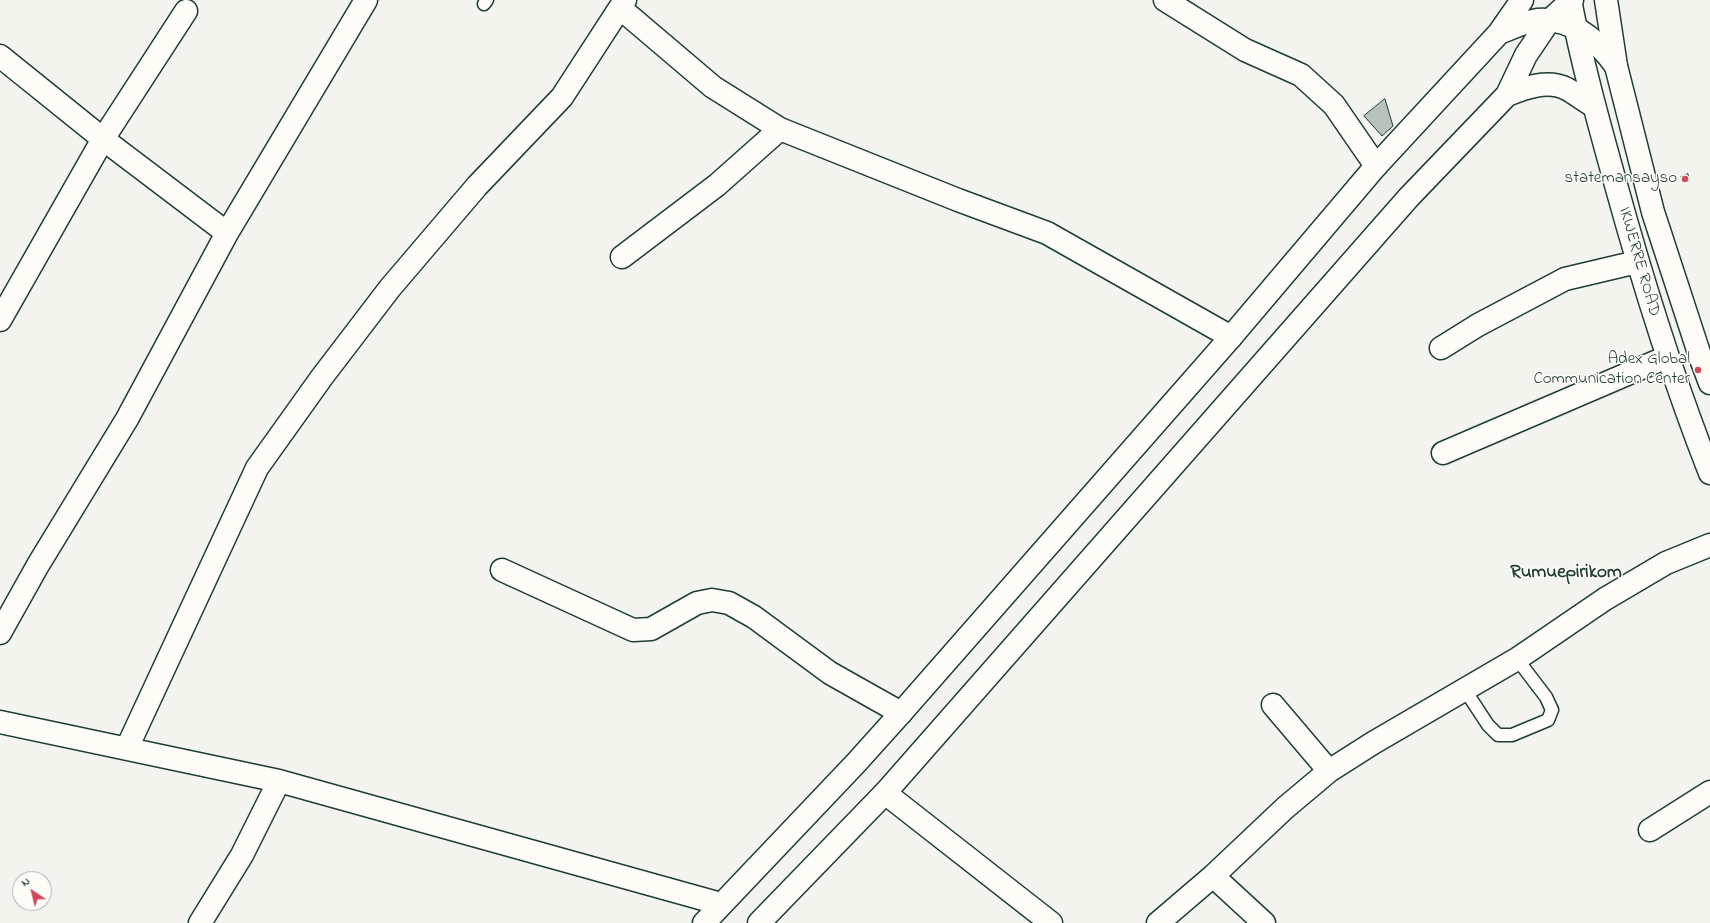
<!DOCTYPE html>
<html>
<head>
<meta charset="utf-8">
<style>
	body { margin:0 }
	#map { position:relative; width:1710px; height:923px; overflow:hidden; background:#f4f4ef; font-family:"Indie Flower",sans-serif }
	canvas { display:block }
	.north { position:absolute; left:12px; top:871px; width:40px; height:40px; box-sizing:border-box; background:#fdfcf7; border:1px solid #a4b0a9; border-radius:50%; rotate:325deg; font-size:11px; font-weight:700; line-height:16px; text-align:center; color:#1f3d34 }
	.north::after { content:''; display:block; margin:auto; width:14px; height:18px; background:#d1495b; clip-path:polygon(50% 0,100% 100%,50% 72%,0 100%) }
</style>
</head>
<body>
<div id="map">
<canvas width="1710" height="923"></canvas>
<div class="north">N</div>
</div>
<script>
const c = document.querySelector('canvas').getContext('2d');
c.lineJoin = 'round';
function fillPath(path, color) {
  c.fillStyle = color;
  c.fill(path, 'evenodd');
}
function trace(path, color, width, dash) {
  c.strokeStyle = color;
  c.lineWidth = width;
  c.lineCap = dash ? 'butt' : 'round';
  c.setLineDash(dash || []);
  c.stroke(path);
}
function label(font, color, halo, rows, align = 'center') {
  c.font = font + ' "Indie Flower",sans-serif';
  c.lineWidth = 3;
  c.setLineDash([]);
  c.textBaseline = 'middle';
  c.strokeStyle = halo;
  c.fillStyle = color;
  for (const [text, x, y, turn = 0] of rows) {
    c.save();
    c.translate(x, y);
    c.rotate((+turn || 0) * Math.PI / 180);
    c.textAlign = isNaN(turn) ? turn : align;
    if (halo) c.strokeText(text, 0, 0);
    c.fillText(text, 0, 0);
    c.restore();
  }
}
const building = new Path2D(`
	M1385 99 1393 126 1382 136 1364 116Z
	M1688 174 1689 181 1684 182 1681 177Z`);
fillPath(building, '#b9c1bb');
trace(building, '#1f3d34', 1);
const lane = new Path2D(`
	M484 4 487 0
	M1465 690 1488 725 1498 735H1512L1548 720 1552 710 1546 697 1517 659`);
const street = new Path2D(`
	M1165 0 1245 50 1301 75 1334 105 1376 166
	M620 8 713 87 780 129 958 200 1047 233 1231 337
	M0 56 103 139 227 233
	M622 257 717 185 780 129
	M0 320 103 139 186 11
	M1441 348 1478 325 1565 279 1637 262
	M1443 453 1667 357
	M502 570 633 630 651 629 697 603 712 600 729 603 754 617 830 673 901 713
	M0 633 38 565 127 419 227 233 366 0
	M1273 705 1329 771
	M0 722 279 781 721 904
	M127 748 257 468 322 377 390 288 477 186 562 97 625 0
	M885 793 1051 923
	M1650 830 1710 792
	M1213 876 1264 923
	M200 923 242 855 279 781
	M1158 923 1213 876 1285 808 1329 771 1373 743 1517 659 1605 599 1666 563 1710 545`);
const secondary = new Path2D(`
	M1499 33C1512 28 1524 22 1537 20 1572 17 1597 40 1616 66
	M1507 95C1524 88 1548 79 1567 89 1576 94 1585 101 1594 106
	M704 923 856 763 901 713 1231 337 1376 166 1499 33 1522 0
	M759 923 885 793 1409 197 1507 95 1526 55 1549 21 1572 0`);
const primary = new Path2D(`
	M1570 0C1582 63 1599 124 1616 185 1643 283 1673 379 1710 473
	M1606 0 1616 66 1653 212 1701 359 1710 383`);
trace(lane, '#1f3d34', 15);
trace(street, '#1f3d34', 25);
trace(secondary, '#1f3d34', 25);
trace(primary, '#1f3d34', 25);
trace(lane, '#fdfcf7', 12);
trace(street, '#fdfcf7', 22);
trace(secondary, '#fdfcf7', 22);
trace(primary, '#fdfcf7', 22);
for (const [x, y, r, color] of [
	[1685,179,4,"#d1495b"],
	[1698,370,4,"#d1495b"]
]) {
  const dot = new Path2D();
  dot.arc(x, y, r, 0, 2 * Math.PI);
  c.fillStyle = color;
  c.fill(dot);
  trace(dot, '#fdfcf7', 1.5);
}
label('17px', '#1f3d34', '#fdfcf7', [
	["statemansayso",1677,179],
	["Adex Global",1690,360],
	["Communication Center",1690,380]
], 'right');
label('17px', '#1f3d34', '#fdfcf7', [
	["IKWERRE ROAD",1638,262,74]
]);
label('bold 19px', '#1f3d34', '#fdfcf7', [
	["Rumuepirikom",1566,574]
]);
</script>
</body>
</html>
